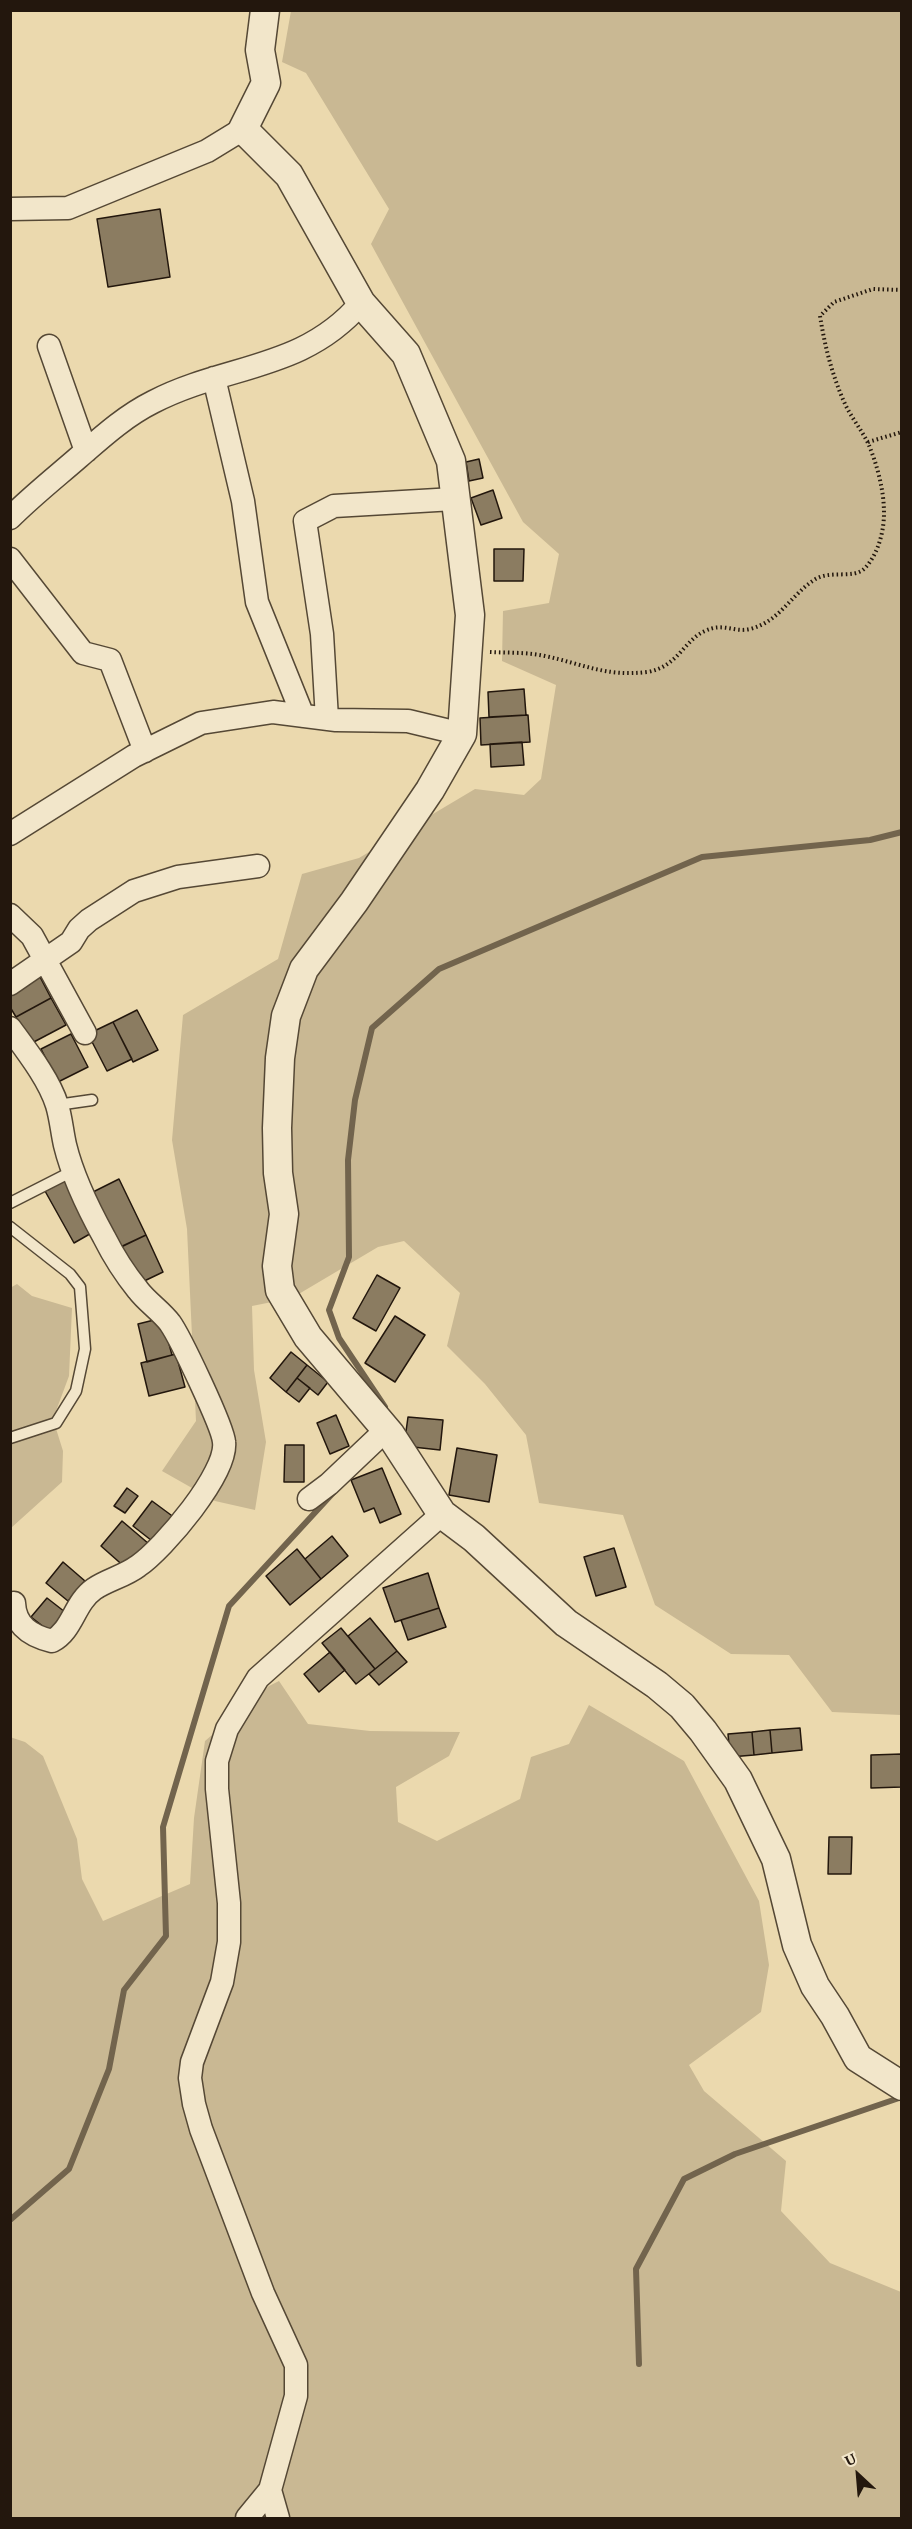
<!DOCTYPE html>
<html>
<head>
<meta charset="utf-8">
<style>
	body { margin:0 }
	#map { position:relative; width:912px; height:2529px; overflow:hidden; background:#ebd9ae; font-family:"Gentium Book Plus",serif }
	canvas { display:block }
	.frame { position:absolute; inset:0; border:12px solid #23170d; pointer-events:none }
	.north { position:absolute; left:828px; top:2445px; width:60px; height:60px; -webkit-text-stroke:4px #f2e6ca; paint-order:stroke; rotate:334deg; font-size:16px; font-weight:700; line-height:24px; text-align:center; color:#23170d }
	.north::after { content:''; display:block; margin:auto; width:21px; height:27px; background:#23170d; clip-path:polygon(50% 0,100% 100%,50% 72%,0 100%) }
</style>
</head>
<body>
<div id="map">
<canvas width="912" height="2529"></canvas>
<div class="frame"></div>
<div class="north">U</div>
</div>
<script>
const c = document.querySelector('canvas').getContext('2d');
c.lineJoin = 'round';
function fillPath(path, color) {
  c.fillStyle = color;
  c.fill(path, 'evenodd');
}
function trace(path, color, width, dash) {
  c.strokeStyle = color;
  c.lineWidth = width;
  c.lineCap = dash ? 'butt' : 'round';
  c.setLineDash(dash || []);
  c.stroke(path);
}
fillPath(new Path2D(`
	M291 11H901V1715L832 1712 789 1655 731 1654 655 1605 623 1515 539 1503 526 1435 485 1384 447 1346 460 1293 404 1241 378 1247 292 1298 252 1306 254 1370 266 1442 255 1510 215 1501 162 1471 196 1421 187 1229 172 1140 183 1015 278 959 302 874 359 858 475 789 524 795 541 779 556 685 502 661 503 611 549 603 559 554 523 522 371 244 389 209 306 73 282 62Z
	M17 1284 32 1296 72 1308 69 1376 53 1419 63 1451 62 1482 11 1528 10 1288Z
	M279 1681 308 1724 370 1731 460 1732 449 1756 396 1787 398 1822 437 1841 520 1799 531 1757 569 1744 589 1705 684 1761 759 1901 769 1965 761 2012 689 2065 704 2091 786 2161 781 2211 830 2263 901 2292V2518H11L10 1737 25 1742 43 1756 77 1839 82 1879 103 1921 190 1884 194 1818 205 1741 269 1686Z`), '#c9b893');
trace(new Path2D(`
	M385 1407 339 1338 329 1310 349 1257 348 1160 355 1100 372 1028 439 969 702 857 870 840 902 832
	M10 2220 69 2169 109 2069 124 1990 166 1936 163 1827 229 1606 333 1493
	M639 2364 636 2269 684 2179 735 2154 902 2097`), '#72644d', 6);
const building = new Path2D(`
	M160 209 170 277 108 287 97 219Z
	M479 459 483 478 469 481 466 462Z
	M493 490 502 518 481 525 471 498Z
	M494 549H524L523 581H494Z
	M524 689 526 715 489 717 488 692Z
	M528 715 530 742 481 745 480 718Z
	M522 742 524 765 491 767 490 744Z
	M39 975 51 998 16 1017 10 1007V990Z
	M51 998 66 1025 30 1044 16 1017Z
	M137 1010 158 1050 133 1062 113 1022Z
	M113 1022 132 1059 107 1071 88 1034Z
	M71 1034 88 1067 58 1082 41 1049Z
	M119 1179 146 1235 114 1250 87 1195Z
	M66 1180 95 1231 74 1243 45 1191Z
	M146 1235 163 1272 138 1284 121 1247Z
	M377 1275 400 1288 376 1331 353 1318Z
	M395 1316 425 1335 395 1382 365 1363Z
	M162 1318 172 1355 147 1362 138 1324Z
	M291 1352 307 1365 286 1392 270 1378Z
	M176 1354 185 1387 149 1396 141 1363Z
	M307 1365 328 1382 318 1395 297 1378Z
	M297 1378 310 1388 299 1402 286 1392Z
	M336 1415 349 1446 330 1454 317 1423Z
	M408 1417 443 1420 440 1450 404 1446Z
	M285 1445H304V1482H284Z
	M457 1448 497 1455 489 1502 449 1495Z
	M382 1468 401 1514 380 1523 374 1508 364 1512 351 1480Z
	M127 1488 138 1496 125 1513 114 1506Z
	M152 1501 175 1518 156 1544 133 1526Z
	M122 1521 149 1544 127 1569 101 1546Z
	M332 1536 348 1556 321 1579 305 1559Z
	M614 1548 626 1587 596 1596 584 1557Z
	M297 1549 321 1579 290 1605 266 1576Z
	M63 1562 85 1581 68 1601 46 1583Z
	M428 1573 439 1608 395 1622 383 1588Z
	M47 1598 65 1612 49 1631 31 1617Z
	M439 1608 446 1627 408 1640 401 1620Z
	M370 1618 397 1651 375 1669 348 1636Z
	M341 1628 375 1669 356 1684 322 1643Z
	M397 1651 407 1662 379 1685 369 1674Z
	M330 1652 345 1670 319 1692 304 1674Z
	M800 1728 802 1750 772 1753 770 1730Z
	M770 1730 772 1753 754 1755 752 1732Z
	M752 1732 754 1755 730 1757 728 1734Z
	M902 1754V1787L871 1788V1755Z
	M829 1837H852L851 1874H828Z`);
fillPath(building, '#8b7c61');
trace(building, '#23170d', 1.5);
const service = new Path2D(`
	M57 1105 92 1100
	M10 1203 73 1171
	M10 1227 70 1274 80 1287 85 1349 76 1391 56 1423 10 1438`);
const minor = new Path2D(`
	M10 209 68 208 207 151 243 129
	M49 346 86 451
	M214 378 243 501 257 602 303 716
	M10 518C32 496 56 477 79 457 102 437 125 416 153 402 226 364 303 371 361 303
	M10 559 83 653 110 660 145 751
	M327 719 322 634 305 521 334 506 454 499
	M10 834 134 756 201 723 273 712 336 720 408 721 462 734
	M10 915 32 936 85 1033
	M10 984 71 942 79 929 89 920 134 891 178 877 258 866
	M10 1028C26 1050 49 1079 57 1105 61 1118 62 1132 65 1145 73 1178 88 1208 104 1237 113 1255 125 1274 138 1290 147 1302 161 1311 170 1323 180 1337 223 1427 224 1442 228 1473 163 1549 138 1566 125 1576 107 1580 94 1589 74 1603 73 1630 52 1641 31 1636 15 1626 14 1603
	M309 1499 329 1484 387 1429
	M247 2518 270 2490
	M278 2518 270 2490 296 2396V2365L263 2293 201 2129 194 2104 190 2078 192 2062 222 1982 229 1942V1903L217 1789V1761L227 1729 258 1678 442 1514`);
const tertiary = new Path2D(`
	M265 10 260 50 266 83 243 129 289 175 361 303 406 354 451 461 470 615 462 734 430 790 354 902 304 969 286 1016 280 1058 277 1128 278 1173 284 1214 277 1266 280 1290 308 1337 390 1434 442 1514 474 1538 566 1623 657 1685 682 1706 703 1731 738 1780 776 1859 797 1945 815 1986 835 2016 858 2058 902 2086`);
trace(service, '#554835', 13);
trace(minor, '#554835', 25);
trace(tertiary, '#554835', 31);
trace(new Path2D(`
	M868 442 902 432
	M490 652C508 653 527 652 545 656 583 664 606 677 647 672 678 667 684 640 705 631 723 622 734 633 750 629 779 622 791 595 814 580 830 569 854 580 865 568 878 554 884 532 884 513 884 490 877 464 868 443 861 429 851 417 845 404 832 375 825 347 820 316L834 302 873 289 902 290`), '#23170d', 4, [1.5, 3]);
trace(service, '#f2e6ca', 10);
trace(minor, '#f2e6ca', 22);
trace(tertiary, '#f2e6ca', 28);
</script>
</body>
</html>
